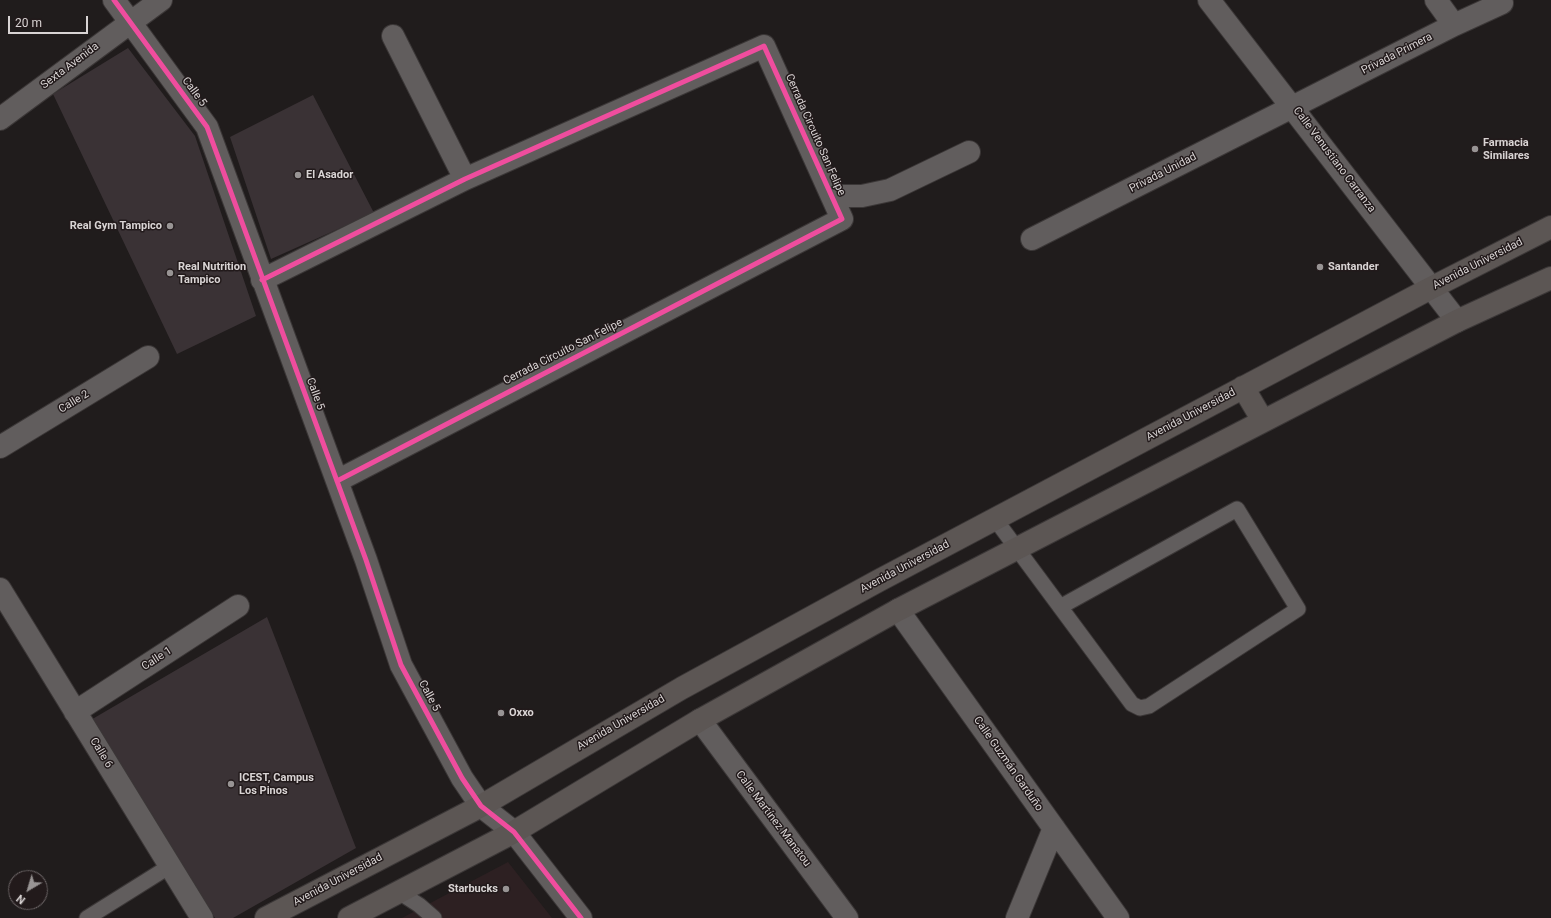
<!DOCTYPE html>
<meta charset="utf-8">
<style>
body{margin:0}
#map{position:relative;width:1551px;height:918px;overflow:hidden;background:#201c1c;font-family:Roboto,sans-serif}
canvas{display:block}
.north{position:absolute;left:8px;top:870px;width:40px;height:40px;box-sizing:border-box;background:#221a1b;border:1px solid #6b6465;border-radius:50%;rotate:218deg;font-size:11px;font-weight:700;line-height:16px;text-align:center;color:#d9d4d4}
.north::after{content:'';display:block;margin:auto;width:14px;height:18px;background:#989494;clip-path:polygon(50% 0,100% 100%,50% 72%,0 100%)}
.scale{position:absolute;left:8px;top:16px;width:80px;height:18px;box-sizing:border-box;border:2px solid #d9d4d4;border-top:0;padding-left:5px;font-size:12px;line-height:14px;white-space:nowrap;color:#d9d4d4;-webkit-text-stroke:3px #221a1b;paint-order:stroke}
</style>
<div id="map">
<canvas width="1551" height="918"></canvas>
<div class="north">N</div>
<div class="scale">20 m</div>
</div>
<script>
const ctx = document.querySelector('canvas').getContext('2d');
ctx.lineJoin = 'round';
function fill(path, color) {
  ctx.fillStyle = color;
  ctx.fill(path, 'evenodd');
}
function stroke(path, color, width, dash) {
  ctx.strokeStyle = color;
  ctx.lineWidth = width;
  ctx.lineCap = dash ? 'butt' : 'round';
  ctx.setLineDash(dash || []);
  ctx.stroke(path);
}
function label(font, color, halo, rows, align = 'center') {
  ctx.font = font + ' Roboto,sans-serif';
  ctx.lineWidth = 3;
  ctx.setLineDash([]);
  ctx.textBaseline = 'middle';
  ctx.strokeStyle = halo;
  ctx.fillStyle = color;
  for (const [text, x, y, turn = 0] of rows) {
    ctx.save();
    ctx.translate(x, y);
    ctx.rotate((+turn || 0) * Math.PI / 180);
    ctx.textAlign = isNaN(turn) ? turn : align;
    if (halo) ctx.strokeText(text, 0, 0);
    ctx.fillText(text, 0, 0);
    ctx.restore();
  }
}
const built = new Path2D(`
 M508 862 552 918H402Z`);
const building = new Path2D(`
 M128 48 195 136 256 316 177 354 53 94Z
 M313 95 374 213 271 259 230 137Z
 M267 617 356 848 233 918H215L89 721Z`);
const lane = new Path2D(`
 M995 519 1132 704 1140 708 1149 706 1298 609 1237 509 1060 607
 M399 892 419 905 434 918
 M87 918 170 866`);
const street = new Path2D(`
 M114 0 207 127 366 560 401 665 462 778 481 806 514 832 581 918
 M1209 0 1457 321
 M1436 0 1454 25
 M393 36 465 179
 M0 119 161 0
 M832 196H862L890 190 969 152
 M1032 239 1454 25 1502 3
 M262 280 465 179 764 46 842 219 337 481
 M0 447 148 357
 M0 589 202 918
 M898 610 1118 918
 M75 712 238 606
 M700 720 847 918
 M1017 918 1054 828`);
const secondary = new Path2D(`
 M1243 387 1263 421
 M266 918 481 806 682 688 878 581 1431 288 1551 227
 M349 918 514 832 700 720 898 610 1457 321 1551 278`);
const cycleway = new Path2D(`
 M114 0 207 127 366 560 401 665 462 778 481 806 514 832 581 918
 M262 280 465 179 764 46 842 219 337 481`);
const markers = [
 [1475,149,4,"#989494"],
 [298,175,4,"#989494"],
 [170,226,4,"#989494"],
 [1320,267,4,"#989494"],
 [170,273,4,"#989494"],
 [501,713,4,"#989494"],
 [231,784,4,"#989494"],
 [506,889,4,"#989494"]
];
const streetNames = [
 ["Privada Primera",1397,54,-27],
 ["Sexta Avenida",70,66,-37],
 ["Calle 5",194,92,54],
 ["Cerrada Circuito San Felipe",815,135,66],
 ["Calle Venustiano Carranza",1334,160,53],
 ["Privada Unidad",1163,173,-27],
 ["Avenida Universidad",1478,264,-27],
 ["Cerrada Circuito San Felipe",563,352,-27],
 ["Calle 5",315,394,70],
 ["Calle 2",74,402,-31],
 ["Avenida Universidad",1191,415,-28],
 ["Avenida Universidad",905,567,-28],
 ["Calle 1",157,659,-33],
 ["Calle 5",429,696,62],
 ["Avenida Universidad",621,723,-30],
 ["Calle 6",101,753,59],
 ["Calle Guzmán Garduño",1008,764,55],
 ["Calle Martínez Manatou",773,819,53],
 ["Avenida Universidad",338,880,-28]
];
const poiNames = [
 ["Farmacia",1483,143],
 ["Similares",1483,156],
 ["El Asador",306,175],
 ["Real Gym Tampico",162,226,"right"],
 ["Real Nutrition",178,267],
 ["Tampico",178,280],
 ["Santander",1328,267],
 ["Oxxo",509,713],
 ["ICEST, Campus",239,778],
 ["Los Pinos",239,791],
 ["Starbucks",498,889,"right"]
];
fill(built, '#2d2022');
fill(building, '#3a3235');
stroke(lane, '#3b3737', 17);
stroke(street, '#3b3737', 24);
stroke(secondary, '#3b3737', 24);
stroke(lane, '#615d5d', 15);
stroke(street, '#615d5d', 22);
stroke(secondary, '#5c5654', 22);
stroke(cycleway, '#ef4d9e', 5);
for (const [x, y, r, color] of markers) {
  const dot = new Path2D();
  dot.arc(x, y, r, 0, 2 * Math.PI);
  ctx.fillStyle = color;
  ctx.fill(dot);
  stroke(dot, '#221a1b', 1.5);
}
label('11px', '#d9d4d4', '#221a1b', streetNames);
label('bold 11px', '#d9d4d4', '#221a1b', poiNames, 'left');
</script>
